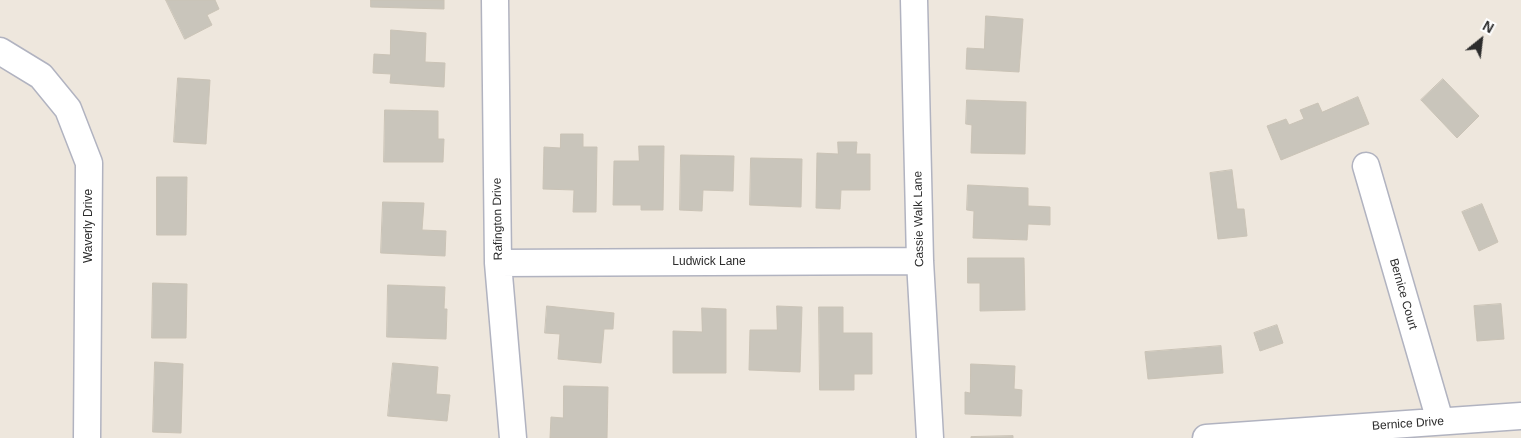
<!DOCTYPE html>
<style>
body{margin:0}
#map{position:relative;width:1521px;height:438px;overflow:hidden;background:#eee7dd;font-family:Arial,sans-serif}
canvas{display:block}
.north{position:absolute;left:1456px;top:15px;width:50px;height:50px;-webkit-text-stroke:4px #fff;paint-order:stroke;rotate:29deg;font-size:14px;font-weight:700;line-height:20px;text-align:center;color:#2c2c2c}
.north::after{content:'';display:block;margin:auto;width:18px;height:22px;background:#2c2c2c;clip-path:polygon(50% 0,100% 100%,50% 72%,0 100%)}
</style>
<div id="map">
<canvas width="1521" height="438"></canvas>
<div class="north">N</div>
</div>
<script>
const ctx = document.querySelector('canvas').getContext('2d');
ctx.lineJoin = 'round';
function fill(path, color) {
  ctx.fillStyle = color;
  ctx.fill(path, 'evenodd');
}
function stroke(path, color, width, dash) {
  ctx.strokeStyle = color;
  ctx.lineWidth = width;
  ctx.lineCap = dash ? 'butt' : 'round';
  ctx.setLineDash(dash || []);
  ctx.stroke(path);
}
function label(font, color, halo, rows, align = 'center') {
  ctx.font = font + ' Arial,sans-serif';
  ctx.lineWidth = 4;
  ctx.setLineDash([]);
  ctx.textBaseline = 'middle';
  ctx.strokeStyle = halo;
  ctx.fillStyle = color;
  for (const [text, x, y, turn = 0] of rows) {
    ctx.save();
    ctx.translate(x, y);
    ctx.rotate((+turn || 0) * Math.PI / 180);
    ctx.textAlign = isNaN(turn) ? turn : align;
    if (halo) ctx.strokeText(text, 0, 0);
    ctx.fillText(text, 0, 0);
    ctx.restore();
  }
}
const building = new Path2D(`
 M166 0H215L219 9 207 15 212 25 185 39Z
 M371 0H444V9L371 7Z
 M986 16 1023 19 1019 72 966 69 967 48 984 49Z
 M391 30 426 33 425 62 445 63 444 87 390 83 391 74 373 73 374 54 390 55Z
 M178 78 210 80 206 144 174 142Z
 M1443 79 1479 116 1457 138 1421 100Z
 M1358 97 1369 124 1281 160 1267 126 1286 119 1289 125 1304 119 1300 110 1318 103 1322 112Z
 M967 100 1026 102 1025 154 971 153 972 125 966 124Z
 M385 110 438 111V139H444L443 162H384Z
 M561 134H583V147H597L596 212H573L574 190 543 189 544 147 560 148Z
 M838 142H857L856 154H870V190H841L840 209 816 208 817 153 838 154Z
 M639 146H664L663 210H641V205H613L614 161H639Z
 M681 155 734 156 733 191 703 190 702 211 680 210Z
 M751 158 802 159 801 207 750 205Z
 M1232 170 1237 209H1244L1247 236 1218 239 1210 173Z
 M157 177H187L186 235H157Z
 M968 185 1028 188V206L1050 207V225L1028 224 1027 240 973 238 974 211 967 210Z
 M383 202 424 203 422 230 446 231 445 256 381 253Z
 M1482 204 1498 242 1479 251 1462 212Z
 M968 258H1024L1025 310 980 311V283H968Z
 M153 283 187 284 186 338H152Z
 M388 285 445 287 444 309H447L446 339 387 337Z
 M1501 304 1504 339 1477 341 1474 306Z
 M547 306 614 313 613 329H604L601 363 558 359 560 334 545 333Z
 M777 306 802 307 800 372 749 370 750 330H777Z
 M819 307H843V333H872V374H854V390H820Z
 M702 308 726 309V373H673V331L702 332Z
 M1277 325 1283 343 1260 351 1254 333Z
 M1221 346 1223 373 1148 379 1145 352Z
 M155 362 183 364 181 433 153 432Z
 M393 363 438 367 436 394 450 395 447 421 388 416Z
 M971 364 1015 366 1014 389 1022 390 1021 416 965 414V392L970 393Z
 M564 386 608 387 607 438H550L551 417 563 418Z
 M1013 436V438H971V437Z`);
const minor = new Path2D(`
 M495 0 498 263 513 438
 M914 0 920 261 930 438
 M0 51 41 76 68 109 89 163 87 438
 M1366 166 1440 421
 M498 263 920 261
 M1206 438 1521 416`);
const streetNames = [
 ["Rafington Drive",498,219,-91],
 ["Cassie Walk Lane",919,219,-91],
 ["Waverly Drive",89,226,-90],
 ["Ludwick Lane",709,262],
 ["Bernice Court",1403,294,74],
 ["Bernice Drive",1408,424,-4]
];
fill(building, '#c9c5bb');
stroke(building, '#cac3b6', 1);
stroke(minor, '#b1b3c0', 29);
stroke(minor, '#fff', 26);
label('12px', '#2c2c2c', '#fff', streetNames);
</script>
